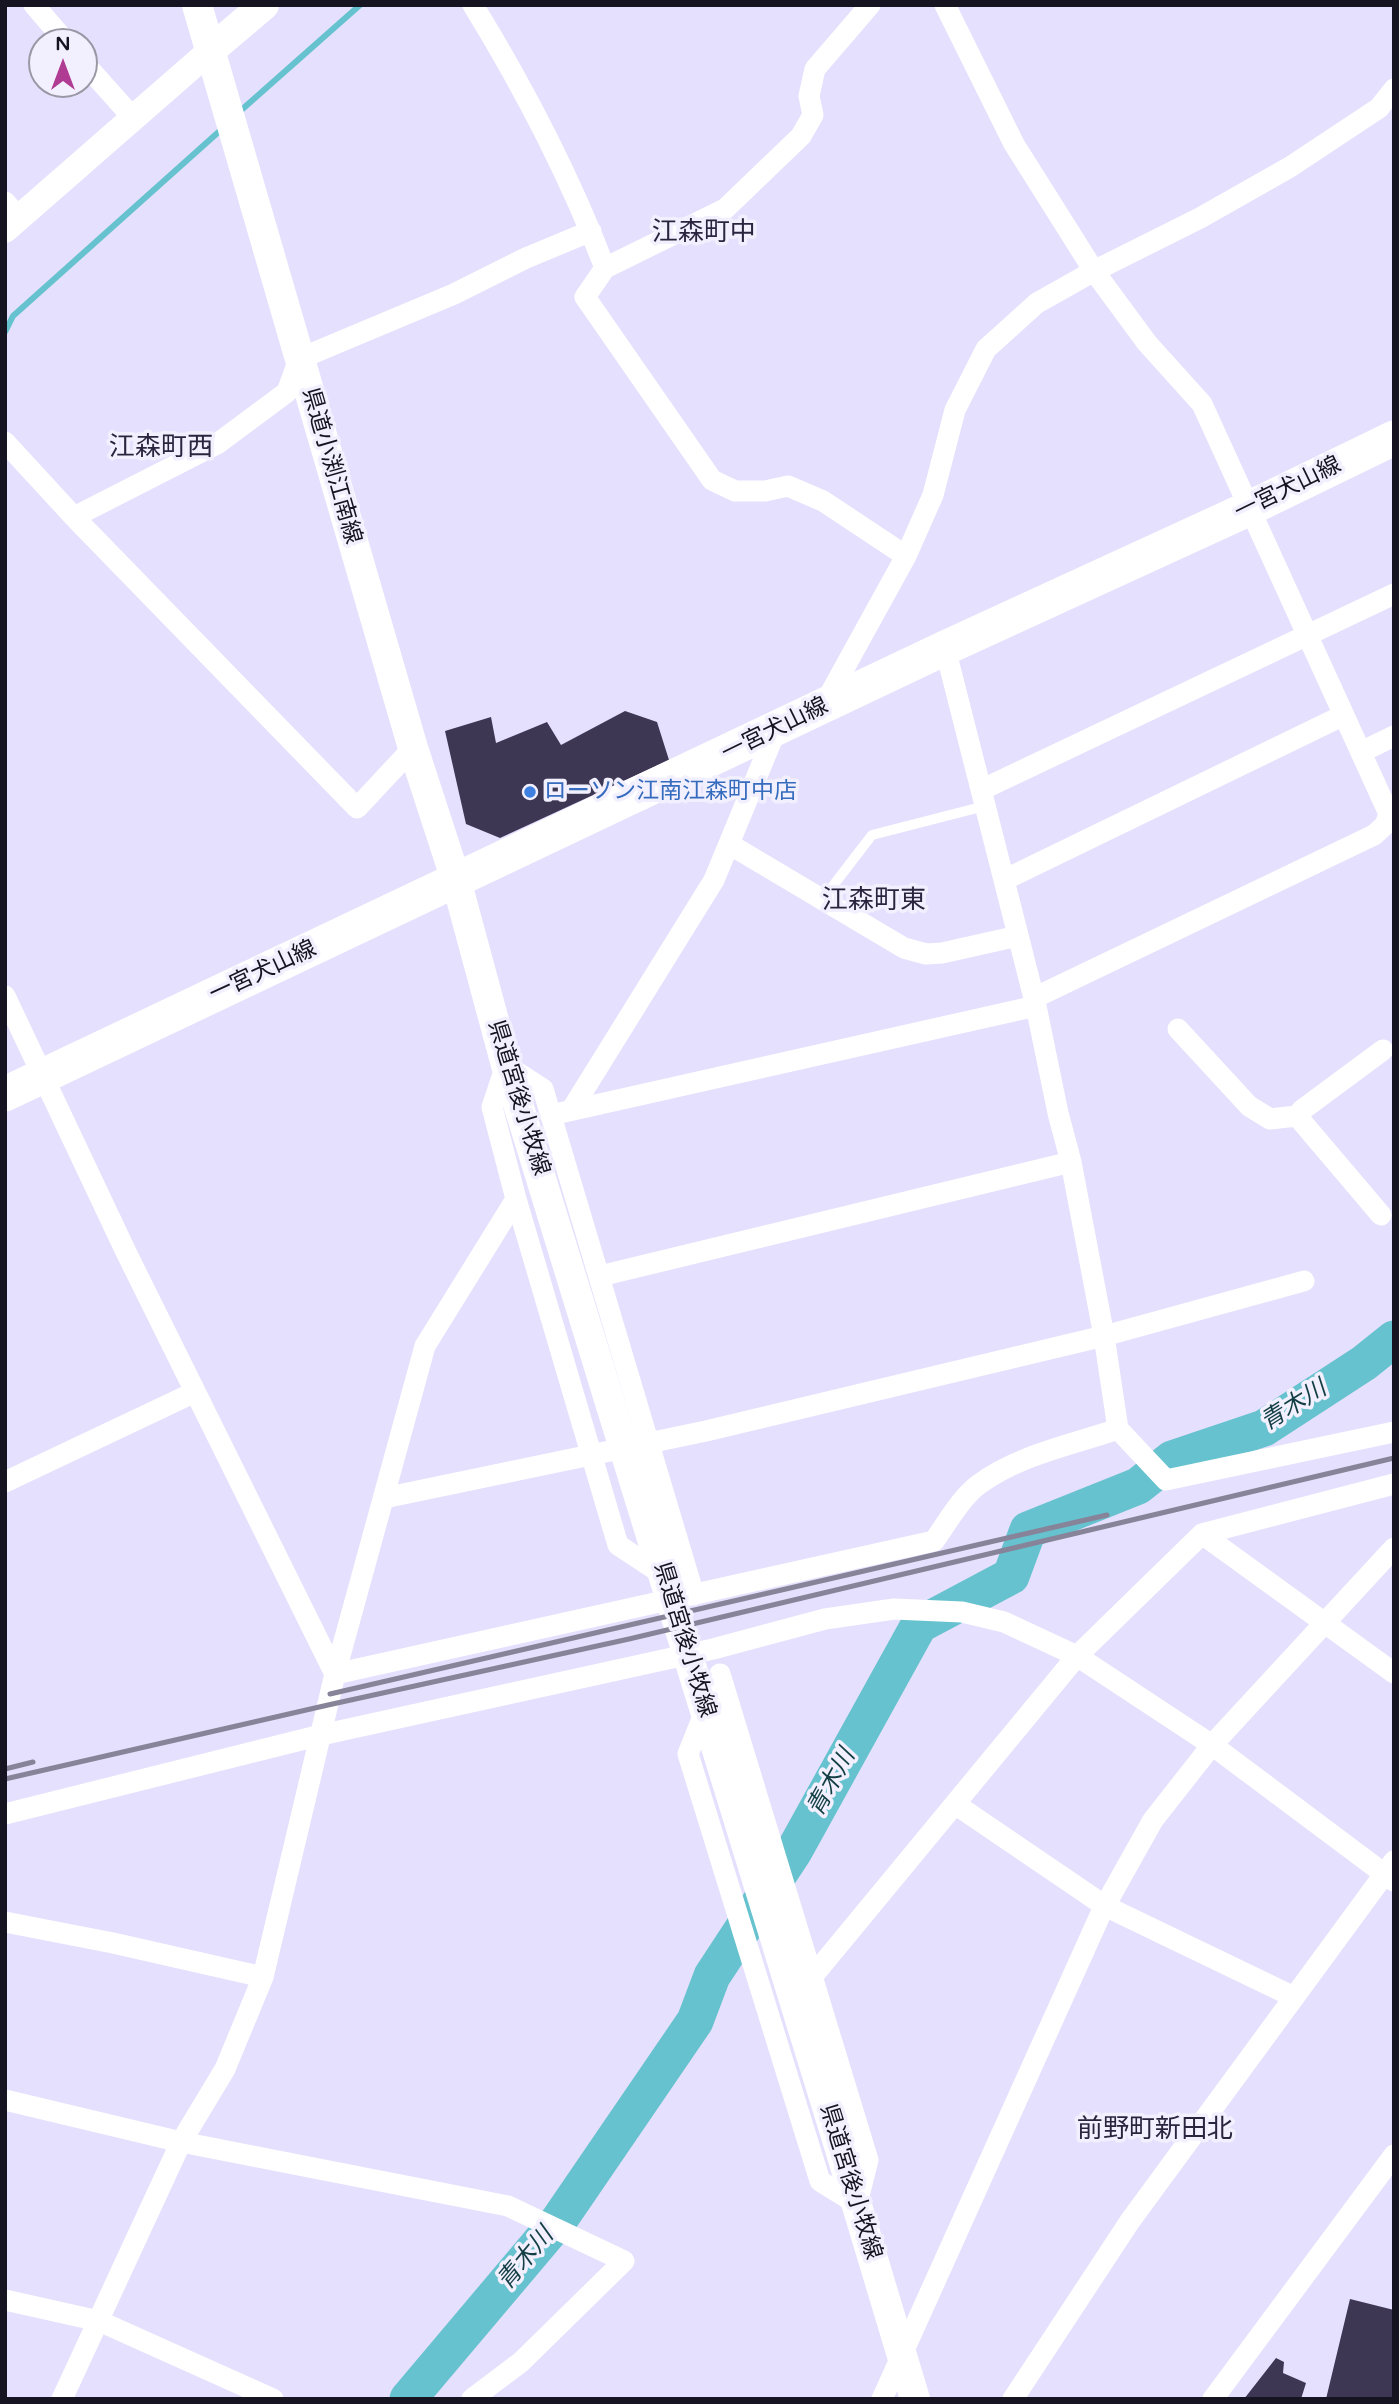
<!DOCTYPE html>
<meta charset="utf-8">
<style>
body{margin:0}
#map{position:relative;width:1399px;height:2404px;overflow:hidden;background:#e5e0fd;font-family:"Varela Round",sans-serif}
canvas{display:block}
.frame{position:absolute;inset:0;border:7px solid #161420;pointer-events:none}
.north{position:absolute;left:28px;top:28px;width:70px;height:70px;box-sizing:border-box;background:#f2f0fe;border:2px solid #9a98a5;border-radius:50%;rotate:0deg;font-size:19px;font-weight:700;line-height:28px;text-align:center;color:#161420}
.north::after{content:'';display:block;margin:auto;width:24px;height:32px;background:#b03b93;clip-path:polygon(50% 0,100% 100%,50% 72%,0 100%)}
</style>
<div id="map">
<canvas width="1399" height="2404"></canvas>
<div class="frame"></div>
<div class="north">N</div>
</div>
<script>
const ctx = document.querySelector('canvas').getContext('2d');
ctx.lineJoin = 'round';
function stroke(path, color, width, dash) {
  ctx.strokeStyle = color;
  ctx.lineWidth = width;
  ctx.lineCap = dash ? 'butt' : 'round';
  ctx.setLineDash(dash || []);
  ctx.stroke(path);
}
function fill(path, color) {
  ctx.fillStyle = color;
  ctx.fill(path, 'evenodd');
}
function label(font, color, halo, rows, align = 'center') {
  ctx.font = font + ' "Varela Round","Noto Sans JP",sans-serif';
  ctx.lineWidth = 7;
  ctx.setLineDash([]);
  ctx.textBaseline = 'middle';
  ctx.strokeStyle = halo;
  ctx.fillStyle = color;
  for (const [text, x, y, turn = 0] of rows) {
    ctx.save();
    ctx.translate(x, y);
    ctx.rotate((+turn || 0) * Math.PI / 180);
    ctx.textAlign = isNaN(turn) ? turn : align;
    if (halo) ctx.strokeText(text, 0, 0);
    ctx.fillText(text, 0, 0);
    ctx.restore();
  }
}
const stream = new Path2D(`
 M238 113 360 5
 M5 332 13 316 223 128`);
const river = new Path2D(`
 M408 2399 559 2220 695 2021 712 1976 794 1851 919 1625 1011 1576 1028 1530 1138 1486 1172 1459 1264 1428 1364 1363 1394 1339`);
const building = new Path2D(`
 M625 711 657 722 669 760 500 838 466 824 445 731 491 717 496 743 547 722 561 745Z
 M1350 2299 1394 2310V2399H1326Z
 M1276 2358 1284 2362 1283 2373 1306 2383 1301 2399H1244Z`);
const service = new Path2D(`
 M822 900 872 835 985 806`);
const minor = new Path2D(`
 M34 5 66 42
 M473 5C524 88 570 177 605 268
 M870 5 815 69 809 96 813 115 801 136 725 209 605 268 585 297 712 480 735 491H765L788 486 823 501 906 556
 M945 5 1014 144 1094 271 1147 343 1202 404 1389 814 1385 825 1374 835 1034 998
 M84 63 134 119
 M5 202 19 218
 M5 442 74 517 357 808 413 748
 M74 517 217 444 287 392 299 359 454 294 526 258 591 231
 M825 703 906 556 933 495 955 410 986 349 1037 303 1094 271 1200 218 1290 167 1379 108 1394 89
 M1361 752 1394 736
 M981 790 1394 594
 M729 844 904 948 926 954 942 953 1018 936
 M1004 880 1344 715
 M5 996 126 1252 335 1674
 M1178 1029 1249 1106 1270 1119 1297 1116
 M506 1065 543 1089 694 1595 618 1545 516 1199 492 1107Z
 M572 1109 714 880 776 730
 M551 1115 1036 1006
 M1381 1215 1297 1116 1302 1110 1383 1050
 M600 1276 1071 1162
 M1118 1429 1166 1480 1394 1432
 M5 1482 195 1392
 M384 1498 706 1431 1104 1336 1304 1281
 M1202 1534 1394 1673
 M335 1674 934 1541C947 1523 960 1499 978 1485 1018 1455 1071 1445 1118 1429L1104 1336 1071 1162 1058 1113 1036 1006 945 648
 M720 1674 868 2160 857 2204 820 2181 688 1754Z
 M955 1804 1105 1906 1294 1997
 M5 1814 321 1735 713 1649 825 1619 894 1609 962 1612 1004 1622 1077 1656 1212 1745 1394 1881
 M5 1922 113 1943 263 1977
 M812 1977 1077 1656 1202 1534 1394 1484
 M5 2100 181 2142 508 2206 624 2261 521 2362 472 2399
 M5 2300 99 2321 273 2399
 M62 2399 181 2142 225 2069 263 1977 335 1674 425 1346 516 1199
 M882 2399 1102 1911 1153 1820 1212 1745 1394 1548
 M1013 2399 1130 2221 1394 1861
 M1213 2399 1394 2155`);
const tertiary = new Path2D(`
 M5 230 211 50`);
const secondary = new Path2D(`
 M197 5 413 748 456 880 506 1065 836 2136 915 2399
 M211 50 264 5`);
const primary = new Path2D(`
 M5 1094 945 648 1250 508 1394 438`);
const rail = new Path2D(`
 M330 1694 1107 1515
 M5 1769 33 1762
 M5 1779 328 1705 629 1639 1394 1458`);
const markers = [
 [530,792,7,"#3f7fe0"]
];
const streetNames = [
 ["県道小渕江南線",331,466,74],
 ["一宮犬山線",1288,489,-26],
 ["一宮犬山線",775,730,-26],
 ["一宮犬山線",263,972,-25],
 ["県道宮後小牧線",518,1098,73],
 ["県道宮後小牧線",684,1640,73],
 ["県道宮後小牧線",850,2182,73]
];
const shopNames = [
 ["ローソン江南江森町中店",544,792]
];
const waterNames = [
 ["青木川",1294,1406,-32],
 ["青木川",832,1783,-61],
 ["青木川",526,2259,-50]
];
const quarterNames = [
 ["江森町中",704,233],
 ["江森町西",161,448],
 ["江森町東",874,901],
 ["前野町新田北",1155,2130]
];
stroke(stream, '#66c2ce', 6);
stroke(river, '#66c2ce', 37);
fill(building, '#3d3754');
stroke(service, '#fff', 10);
stroke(minor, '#fff', 21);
stroke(tertiary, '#fff', 26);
stroke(secondary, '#fff', 30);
stroke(primary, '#fff', 35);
stroke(rail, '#878499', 5);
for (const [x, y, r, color] of markers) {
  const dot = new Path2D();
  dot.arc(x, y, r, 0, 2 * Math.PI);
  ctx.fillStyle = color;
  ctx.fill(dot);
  stroke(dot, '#f2f0fe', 2.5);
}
label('23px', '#161420', '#f2f0fe', streetNames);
label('23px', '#366cbe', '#f2f0fe', shopNames, 'left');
label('italic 24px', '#133f44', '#f2f0fe', waterNames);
label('26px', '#2a243f', '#f2f0fe', quarterNames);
</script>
